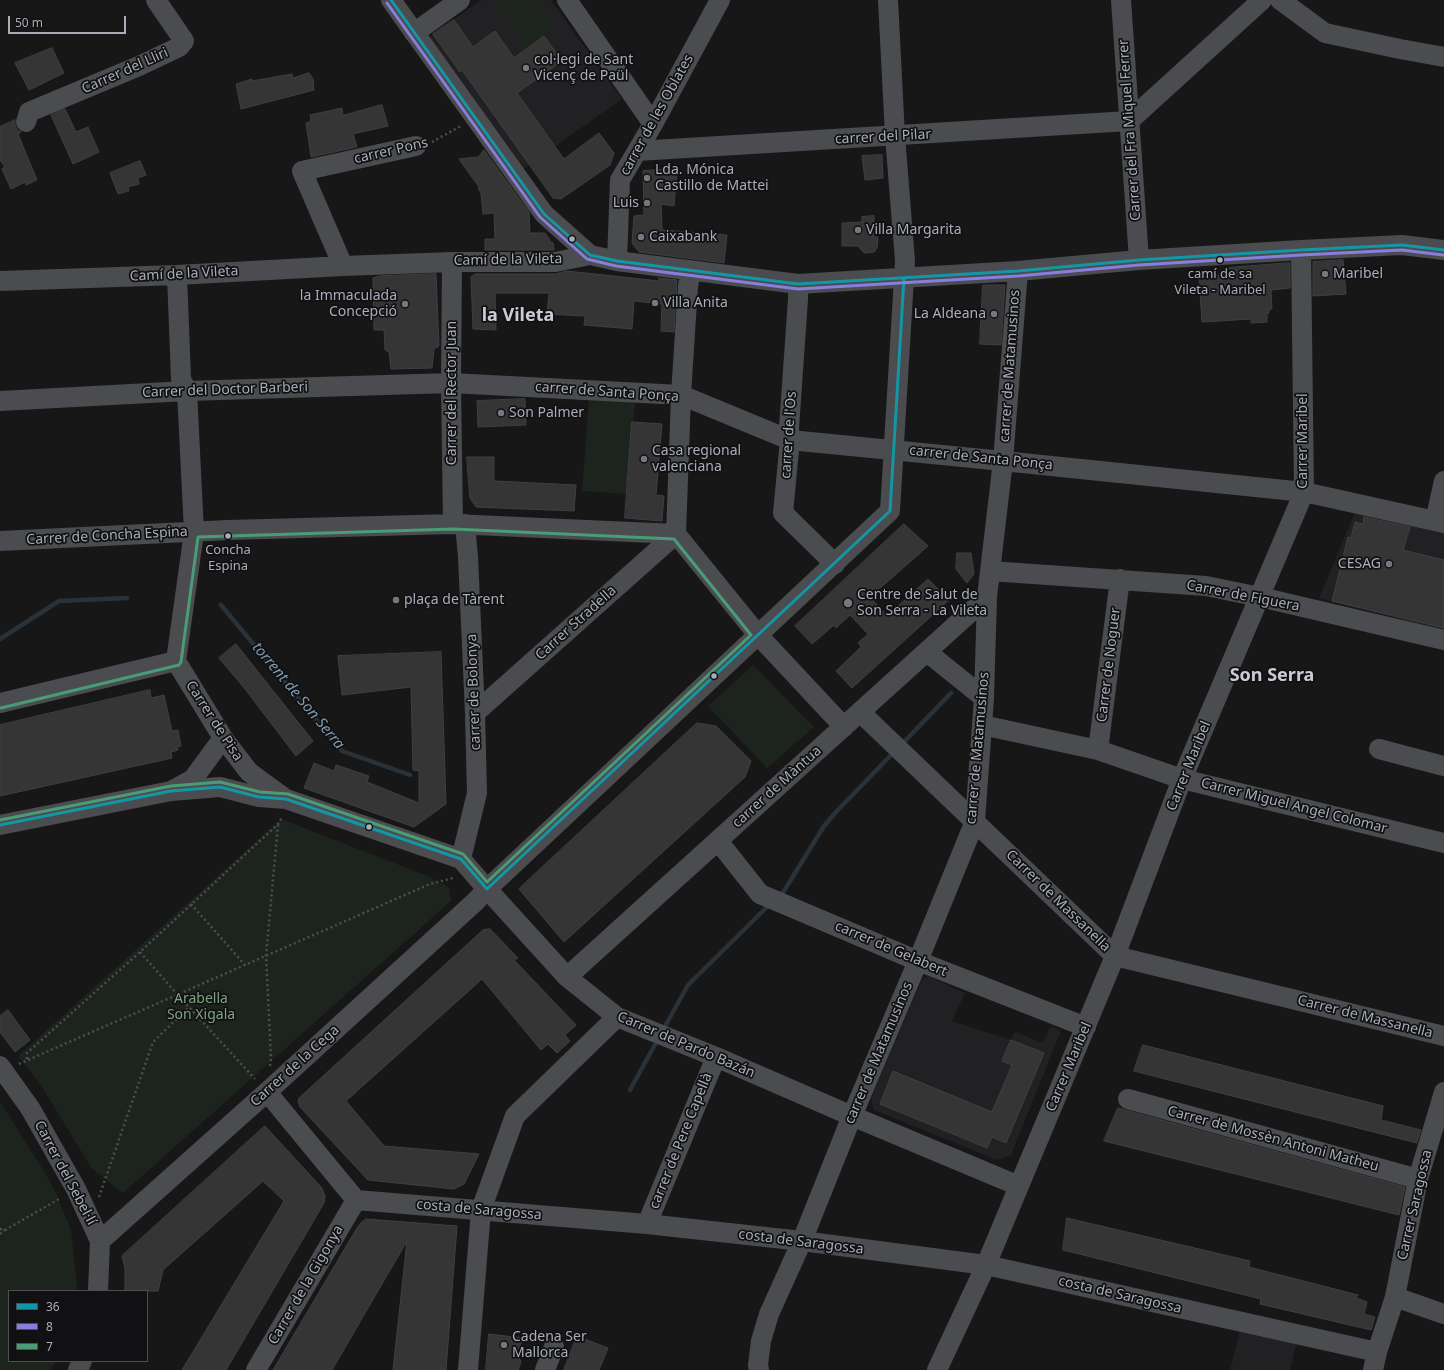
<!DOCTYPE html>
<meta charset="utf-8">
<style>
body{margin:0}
#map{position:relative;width:1444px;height:1370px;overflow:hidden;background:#171717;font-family:"Noto Sans",sans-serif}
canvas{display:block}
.legend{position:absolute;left:8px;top:1290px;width:140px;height:72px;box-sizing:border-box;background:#111113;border:1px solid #4d4f55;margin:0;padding:5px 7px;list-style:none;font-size:12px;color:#a8adb8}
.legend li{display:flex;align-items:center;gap:8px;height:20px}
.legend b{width:20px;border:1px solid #4d4f55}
.scale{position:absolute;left:8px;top:16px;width:118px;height:18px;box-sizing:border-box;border:2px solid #a8adb8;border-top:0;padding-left:5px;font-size:12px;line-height:14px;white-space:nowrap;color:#a8adb8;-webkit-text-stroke:3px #111113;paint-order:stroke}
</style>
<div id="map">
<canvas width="1444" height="1370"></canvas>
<ul class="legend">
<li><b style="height:5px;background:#1397a5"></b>36</li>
<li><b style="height:5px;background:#877ede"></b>8</li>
<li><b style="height:5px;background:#499c75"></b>7</li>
</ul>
<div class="scale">50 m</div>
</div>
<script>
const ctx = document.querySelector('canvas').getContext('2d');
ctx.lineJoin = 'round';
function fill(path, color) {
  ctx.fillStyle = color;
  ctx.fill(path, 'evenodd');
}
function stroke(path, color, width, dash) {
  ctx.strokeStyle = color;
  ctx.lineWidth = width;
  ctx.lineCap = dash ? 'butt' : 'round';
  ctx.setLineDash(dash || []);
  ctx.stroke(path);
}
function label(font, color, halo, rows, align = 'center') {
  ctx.font = font + ' "Noto Sans",sans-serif';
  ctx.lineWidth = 3.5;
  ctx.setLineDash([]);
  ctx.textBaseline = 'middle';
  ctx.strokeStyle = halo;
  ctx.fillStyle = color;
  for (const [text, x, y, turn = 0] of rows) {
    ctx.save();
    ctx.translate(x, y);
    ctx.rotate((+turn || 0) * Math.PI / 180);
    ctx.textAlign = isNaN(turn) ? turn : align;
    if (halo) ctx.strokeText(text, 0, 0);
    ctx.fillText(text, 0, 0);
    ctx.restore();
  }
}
const built = new Path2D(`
 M481 0H551L622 99 523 169 429 37Z
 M1357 508 1444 529V631L1319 598Z
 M928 976 965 993 952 1021 1011 1040 1015 1032 1043 1043 1051 1026 1061 1031 1011 1155 997 1160 874 1110 871 1098 922 979Z
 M1241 1327 1296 1344 1290 1370H1230Z`);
const green = new Path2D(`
 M493 0H534L554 27 527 47Z
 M589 399 635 402 627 494 582 491Z
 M753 665 814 727 767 768 708 706Z
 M281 819 425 875 449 887 451 901 123 1193 92 1169 39 1082 18 1056Z
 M0 1102 1 1103 47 1176 56 1193 71 1230 77 1286V1291H9V1361H56L50 1370H0Z`);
const stream = new Path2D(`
 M221 605 342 751 410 775
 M0 639 59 601 127 598
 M901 745 951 693
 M778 897 784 891 824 826 836 812 894 752
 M663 1030 688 985 771 903
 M630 1090 658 1039`);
const building = new Path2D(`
 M454 20 473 47 495 31 514 58 544 36 562 61 517 93 564 159 599 133 614 153 610 165 561 199 553 198 462 70 460 72 433 34Z
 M52 48 64 73 29 90 15 63Z
 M309 73 313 79 314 90 241 109 236 84 252 79V81L292 74 293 78Z
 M382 105 388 126 353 134 357 147 311 157 306 123 311 121 310 115 342 108 343 115Z
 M65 109 76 132 88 127 99 152 73 164 51 115Z
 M15 120V125L17 130 21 132 18 134 37 180 26 185 25 182 11 189 2 169 5 167 0 160V127Z
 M484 150 529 212 530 233H545L551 242 553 243 554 250H485V239H495L494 213 483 214 481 193 478 188 479 187 459 159 478 157Z
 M882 155 883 178 865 180 862 156Z
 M140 161 146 175 138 178 139 184 128 187 129 191 118 194 110 173Z
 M677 169 674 206 661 204 662 230 727 235 724 263 639 252 632 243 634 216 644 215 643 171Z
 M874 216V237H878L877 248 874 252 864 253 858 246H842V223L862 222V217Z
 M1343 260 1346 294 1313 296V262Z
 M1290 263V288L1271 290 1272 309H1269V313H1267V322L1251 323V319L1202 322 1199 277 1228 274V268Z
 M567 271 660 281 658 278 677 280 674 332 661 331 662 304 634 301 632 329 584 325 585 316 547 314 549 293H495L496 330 473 329 471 277 475 274H555Z
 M436 274 439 346 434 349 432 368 391 369 389 352 385 350 384 330H374L373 278 379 276Z
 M983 285H1005L1001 345 980 344Z
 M525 399 526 425 478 427 477 401Z
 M632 422 662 424 656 495 664 496 662 521 625 518Z
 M467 457H494V481L576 485 574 511 476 507 470 498Z
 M1364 517 1410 527 1403 550 1444 560V628L1332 601 1348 537 1351 538 1355 522 1363 524Z
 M904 524 928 546 870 597 887 616 928 579 949 600 852 688 836 671 861 647 858 643 868 634 850 615 836 628 834 625 812 644 795 626Z
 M957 553H971L974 574 967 583 956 569Z
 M236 644 313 741 296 756 245 689 219 658Z
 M441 652 446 804 414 827 304 788 314 763 334 771 336 765 369 776 367 782 419 803V771L413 770 411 687 342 695 338 656Z
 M150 690 151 698 164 695 172 731 178 730 181 746 177 747 178 750 171 752 172 758 0 796V725Z
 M697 723 716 726 751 761 745 777 564 942 519 889Z
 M490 929 518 958 514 960 576 1025 565 1035 570 1041 557 1053 548 1044 541 1050 482 979 346 1101 384 1146 479 1154 464 1184 454 1189 368 1180 300 1107 298 1101 299 1098 483 930Z
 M8 1010 30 1040 15 1052 0 1032V1016Z
 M1011 1040 1044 1053 1006 1143 992 1137 987 1148 880 1104 893 1071 992 1112 1012 1065 1002 1061Z
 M1143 1045 1383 1106 1381 1120 1421 1130 1417 1142V1143L1134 1071Z
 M1118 1108 1405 1187 1399 1215 1104 1141Z
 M265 1126 322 1188 325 1196 324 1203 226 1370H182L284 1201 263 1181 163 1270 158 1291H125V1268L122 1256Z
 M1067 1218 1250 1261 1249 1267 1358 1295 1356 1298 1367 1302 1364 1314 1375 1317 1371 1330 1260 1304 1261 1299 1063 1250Z
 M366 1219 457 1226 446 1370H393L407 1241 332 1370H273L357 1228 361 1223Z
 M489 1334 523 1338 517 1353 521 1362 518 1370H486Z
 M577 1336 608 1348 599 1370H564Z`);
const path = new Path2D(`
 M432 142 461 126
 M191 904 245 965
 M140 952 177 994 255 1079
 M27 1059V1053L140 952 278 824 283 816
 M19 1064 430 884 453 878
 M270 1066 271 1058 266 956 278 825
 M99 1197 153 1042 189 1007
 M0 1229 5 1230 61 1198
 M0 1234 5 1230`);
const minor = new Path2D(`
 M391 0 544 214 590 255
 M567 0 653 124
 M1121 0 1139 260
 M1280 0 1325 33 1400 49 1444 57
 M414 33 460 0
 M26 122 29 112 139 66 179 47 184 41 156 0
 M637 151 1129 121 1262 0
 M617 261 620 180 653 124 720 0
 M452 262 451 383 453 524
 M343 266 302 171 416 146
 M691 271 688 286 681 395 676 534 758 635 844 727
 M0 281 177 275 343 266 452 262H555L590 255 617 261 798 284 1018 271 1139 260 1301 250 1402 245 1444 250
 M798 284V299L789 428 790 440 783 513 835 564
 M0 401 187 391 451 383 681 395 790 440 1003 461 1304 492 1444 523
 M1435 521 1444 481
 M0 541 228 530 453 524 676 534
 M990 571 1206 586 1260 597 1444 640
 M927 652 984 698
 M176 661 223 738 249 772 286 799 461 859 487 889 567 977 617 1017 716 1057 852 1116 1019 1186
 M176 661 194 532 187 391 181 379 177 275
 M0 703 176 661
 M860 712 1115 956 1444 1036
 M475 713 676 534
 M982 725 1098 750 1182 779 1444 843
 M1379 749 1444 766
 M1098 750 1120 579
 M173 790 193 779 223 738
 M0 825 171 791 220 787 259 797 286 799
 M718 841 760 894 918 961 1086 1027
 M461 859 477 793 475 713 468 557 465 524
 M567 977 987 597
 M0 1066 30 1108 76 1189 100 1241 98 1291
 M267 1092 356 1200 647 1224 802 1241 986 1265 1377 1352
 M1128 1099 1418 1179
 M647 1224 716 1057
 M100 1241 267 1092 476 901 487 889 890 511 905 261 895 136 888 0
 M1395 1297 1444 1314
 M78 1370 82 1361
 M256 1370 356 1200
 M468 1370 481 1210 515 1116 617 1017
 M545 1370 554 1347
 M759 1370 758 1365 761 1341 769 1314 802 1241 852 1116 918 961 975 821 984 698 987 597 1003 461 1018 271
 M937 1370 986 1265 1115 956 1182 779 1304 492 1301 250
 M1373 1370 1377 1352 1395 1297 1418 1179 1444 1092`);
const bus1 = new Path2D(`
 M391 0 544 214 590 255 617 261 798 284 1018 271 1139 260 1301 250 1402 245 1444 250
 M0 825 171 791 220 787 259 797 286 799 461 859 487 889 890 511 904 278`);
const bus2 = new Path2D(`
 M387 3 540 217 587 259 616 266 798 289 1018 276 1139 265 1301 255 1402 250 1443 255`);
const bus3 = new Path2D(`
 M0 820 171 786 220 782 260 792 288 794 463 854 487 882 751 635 674 539 453 529 198 537 181 662 179 665 1 708`);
const markers = [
 [526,68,4,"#757880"],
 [647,178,4,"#757880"],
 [647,203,4,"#757880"],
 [858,230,4,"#757880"],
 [641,237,4,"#757880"],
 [572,239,3.5,"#a8adb8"],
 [1220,260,3.5,"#a8adb8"],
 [1325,274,4,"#757880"],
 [655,303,4,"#757880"],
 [405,304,4,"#757880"],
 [994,314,4,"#757880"],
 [501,413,4,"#757880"],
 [644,459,4,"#757880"],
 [228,536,3.5,"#a8adb8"],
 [1389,564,4,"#757880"],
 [396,600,4,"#757880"],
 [848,603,5,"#757880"],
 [714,676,3.5,"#a8adb8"],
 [369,827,3.5,"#a8adb8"],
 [504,1345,4,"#757880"]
];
const busNames = [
 ["camí de sa",1220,274],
 ["Vileta - Maribel",1220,290],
 ["Concha",228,550],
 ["Espina",228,566]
];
const poiNames = [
 ["col·legi de Sant",534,60],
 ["Vicenç de Paül",534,76],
 ["Lda. Mónica",655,170],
 ["Castillo de Mattei",655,186],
 ["Luis",639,203,"right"],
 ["Villa Margarita",866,230],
 ["Caixabank",649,237],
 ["Maribel",1333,274],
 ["la Immaculada",397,296,"right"],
 ["Concepció",397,312,"right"],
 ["Villa Anita",663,303],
 ["La Aldeana",986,314,"right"],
 ["Son Palmer",509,413],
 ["Casa regional",652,451],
 ["valenciana",652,467],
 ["CESAG",1381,564,"right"],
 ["Centre de Salut de",857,595],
 ["Son Serra - La Vileta",857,611],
 ["plaça de Tàrent",404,600],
 ["Cadena Ser",512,1337],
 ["Mallorca",512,1353]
];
const streetNames = [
 ["Carrer del Lliri",125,71,-24],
 ["carrer de les Oblates",657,115,-61],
 ["Carrer del Fra Miquel Ferrer",1130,130,-94],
 ["carrer del Pilar",883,137,-3],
 ["carrer Pons",391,151,-13],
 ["Camí de la Vileta",508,260,-1],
 ["Camí de la Vileta",184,274,-3],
 ["carrer de Matamusinos",1010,366,-86],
 ["Carrer del Doctor Barberi",225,390,-2],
 ["carrer de Santa Ponça",607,392,4],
 ["Carrer del Rector Juan",452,393,-90],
 ["carrer de l'Os",789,435,-86],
 ["Carrer Maribel",1303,441,-90],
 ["carrer de Santa Ponça",981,458,6],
 ["Carrer de Concha Espina",107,536,-3],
 ["Carrer de Figuera",1243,596,11],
 ["Carrer Stradella",576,623,-42],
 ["Carrer de Noguer",1109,665,-83],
 ["carrer de Bolonya",474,692,-92],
 ["Carrer de Pisa",214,721,57],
 ["carrer de Matamusinos",978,748,-85],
 ["Carrer Maribel",1189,766,-68],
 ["carrer de Màntua",777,787,-42],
 ["Carrer Miguel Angel Colomar",1294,806,14],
 ["Carrer de Massanella",1058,901,44],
 ["carrer de Gelabert",891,949,23],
 ["Carrer de Massanella",1365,1017,14],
 ["Carrer de Pardo Bazán",686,1045,23],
 ["carrer de Matamusinos",879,1053,-67],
 ["Carrer de la Cega",295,1066,-42],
 ["Carrer Maribel",1069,1067,-67],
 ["Carrer de Mossèn Antoni Matheu",1273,1139,15],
 ["carrer de Pere Capellà",681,1141,-68],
 ["Carrer del Sebel·lí",65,1173,62],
 ["Carrer Saragossa",1415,1205,-77],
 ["costa de Saragossa",479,1210,5],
 ["costa de Saragossa",801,1242,7],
 ["Carrer de la Gigonya",306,1285,-60],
 ["costa de Saragossa",1120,1295,13]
];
const parkNames = [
 ["Arabella",201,999],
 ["Son Xigala",201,1015]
];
const waterNames = [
 ["torrent de Son Serra",298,696,50]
];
const districtNames = [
 ["la Vileta",518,316],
 ["Son Serra",1272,676]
];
fill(built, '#212123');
fill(green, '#1d241e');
stroke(stream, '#2a3239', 4.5);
fill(building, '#353536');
stroke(building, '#3f4043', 1);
stroke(path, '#4d4e52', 2.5, [2, 3]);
stroke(minor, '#4b4c50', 20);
stroke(bus1, '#1397a5', 3);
stroke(bus2, '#877ede', 3);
stroke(bus3, '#499c75', 3);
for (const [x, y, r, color] of markers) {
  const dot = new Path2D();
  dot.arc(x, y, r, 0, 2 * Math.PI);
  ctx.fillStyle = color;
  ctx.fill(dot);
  stroke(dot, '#111113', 1.5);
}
label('13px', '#a8adb8', '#111113', busNames);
label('14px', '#a8adb8', '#111113', poiNames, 'left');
label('14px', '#a8adb8', '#111113', streetNames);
label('14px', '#7fa381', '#111113', parkNames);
label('italic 15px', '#7f9bb3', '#111113', waterNames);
label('bold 18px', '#c9ccd4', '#111113', districtNames);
</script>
